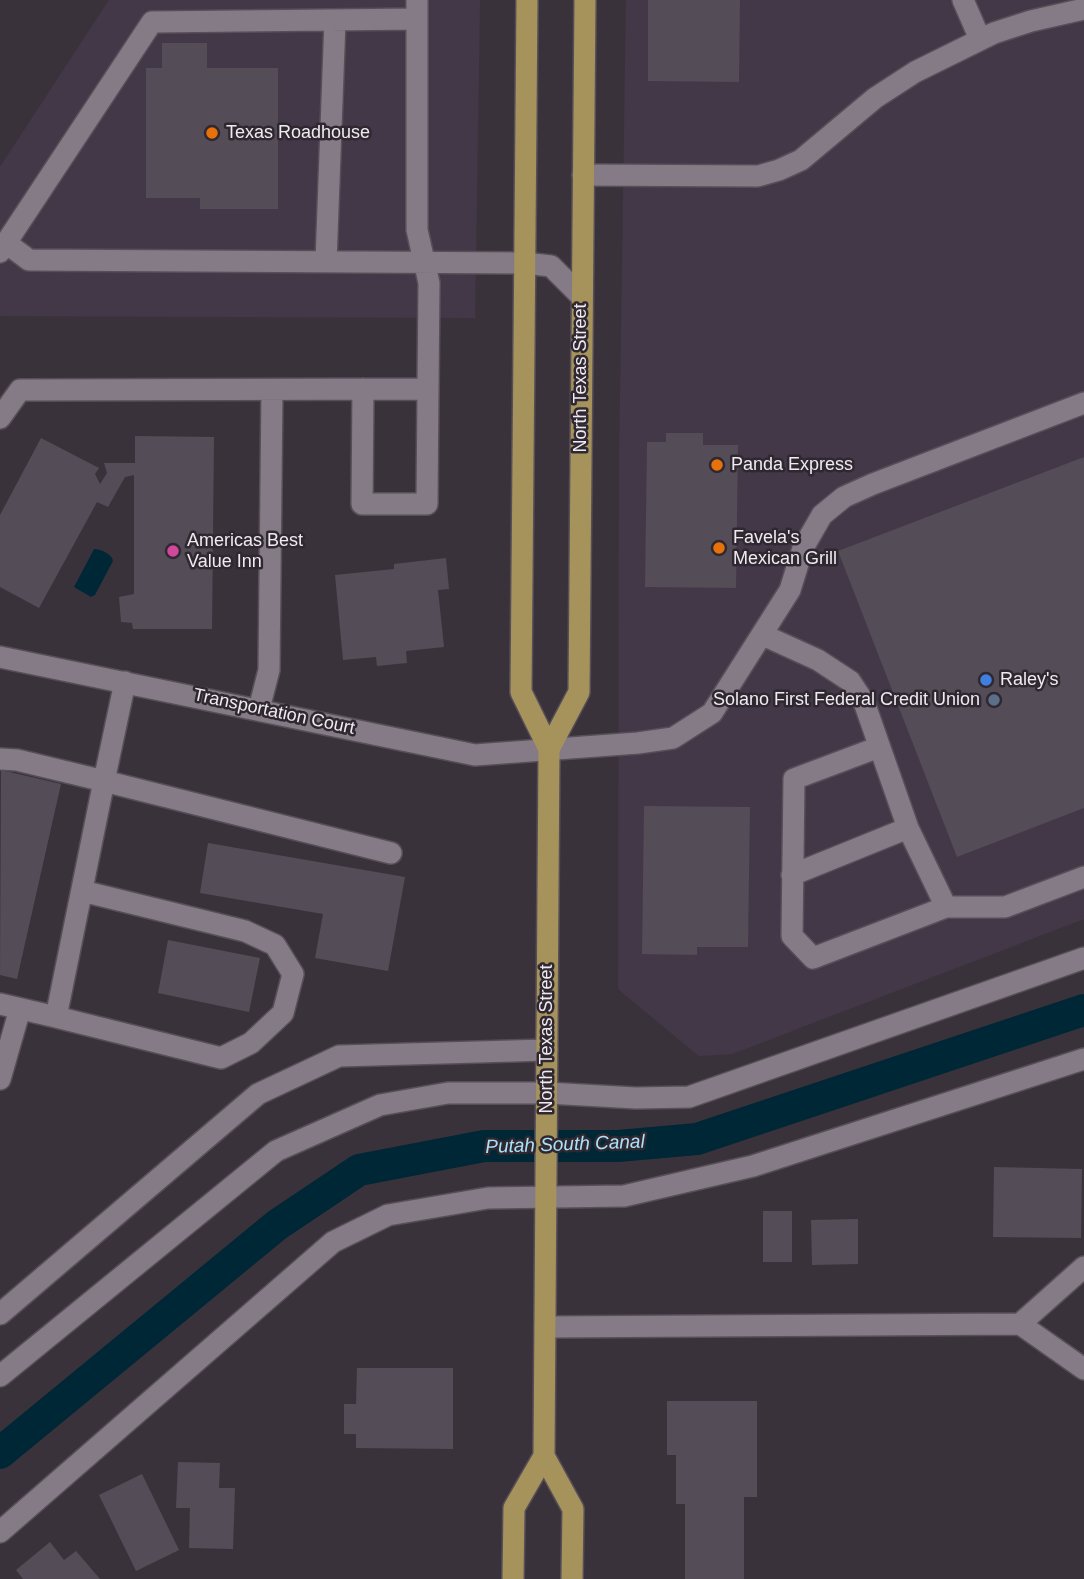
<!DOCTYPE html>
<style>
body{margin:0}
canvas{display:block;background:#3a323b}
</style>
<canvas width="1084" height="1579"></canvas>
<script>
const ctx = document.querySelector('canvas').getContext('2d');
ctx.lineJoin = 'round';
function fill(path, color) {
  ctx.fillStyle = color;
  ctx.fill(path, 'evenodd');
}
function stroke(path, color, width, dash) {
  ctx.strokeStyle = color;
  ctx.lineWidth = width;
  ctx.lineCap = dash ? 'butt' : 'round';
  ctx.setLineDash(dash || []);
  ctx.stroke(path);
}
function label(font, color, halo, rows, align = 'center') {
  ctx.font = font + ' Arial,sans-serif';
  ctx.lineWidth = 5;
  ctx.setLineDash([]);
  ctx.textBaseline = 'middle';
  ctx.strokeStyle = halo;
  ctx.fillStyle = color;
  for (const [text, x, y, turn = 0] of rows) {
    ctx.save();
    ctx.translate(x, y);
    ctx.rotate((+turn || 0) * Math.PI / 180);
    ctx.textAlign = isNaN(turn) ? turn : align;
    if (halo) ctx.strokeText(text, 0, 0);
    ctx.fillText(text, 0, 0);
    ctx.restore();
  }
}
const commercial = new Path2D(`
 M109 0H480L475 318 0 316V167Z
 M626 0H1084V919L732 1054 699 1056 618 989 619 467Z`);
const water = new Path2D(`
 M94 549C101 549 112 554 113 561L95 595 91 597 74 587Z`);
const canal = new Path2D(`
 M0 1453 277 1225 359 1170 484 1146H618L697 1139 1084 1010`);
const building = new Path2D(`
 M648 0H740L739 82 648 81Z
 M162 43H207V68H278V209H200V198H146V68H162Z
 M666 433H703V445H738L736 588 645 587 647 442H666Z
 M135 436 214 437 212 629H133L132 623 121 622 119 597 134 594V475L125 477 108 507 97 502 39 608 0 587V515L41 438 99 468 95 474 100 484 107 473 104 463H135Z
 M1084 457V808L957 857 838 551Z
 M446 558 449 589 438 590 444 647 406 651 407 663 377 666 376 657 343 660 335 575 394 569V564Z
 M1 770 61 784 17 979 0 975Z
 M644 806 750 807 748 947H697V955L642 954Z
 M208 843 405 877 388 971 315 958 323 914 200 893Z
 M168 940 260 958 249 1012 158 993Z
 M994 1167 1082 1169 1081 1238 993 1237Z
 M763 1211H792V1262H763Z
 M858 1219V1264L812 1265 811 1220Z
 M357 1368H453V1449L356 1448V1434H344V1404H356Z
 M667 1401H757V1497H744V1579H685V1504H676V1455H667Z
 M178 1462 220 1463 219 1488H235L233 1549 189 1548 190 1508H176Z
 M142 1474 179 1550 136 1571 99 1495Z
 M50 1542 64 1560 76 1551 100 1579H23L16 1570Z`);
const minor = new Path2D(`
 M963 0 980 39
 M583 175 758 176 779 170 801 160 875 98 915 72 994 33 1031 21 1084 9
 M6 243 29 260 524 263 551 266 581 296
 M0 252 152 22 417 19
 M326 262 335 20
 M363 389 362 504H427L428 389
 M0 418 20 390 428 389 429 283 417 230V0
 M763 635 818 660 850 681 864 702 908 828 946 907H1005L1084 877
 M0 657 475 755 638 743 673 738 712 713 790 590 803 548 822 515 844 497 873 484 1084 403
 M125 682 104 781 391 853
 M259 709 269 670 272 390
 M879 747 794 779 792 936 813 958 946 907
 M0 759 17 760 104 781 56 1017 0 1004
 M792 875 908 828
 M56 1017 221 1058 251 1043 283 1013 293 974 275 945 245 931 82 891
 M0 1079 20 1009
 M0 1314 258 1094 339 1056 547 1050
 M1020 1324 1084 1267
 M545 1327 1020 1324 1084 1369
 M0 1376 276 1151 380 1105 448 1093H547L636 1098 689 1097 1084 958
 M0 1532 333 1242 388 1215 488 1198 624 1196 753 1166 1084 1059`);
const major = new Path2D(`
 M527 0 521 692 549 749 544 1456 573 1509 572 1579
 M549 749 579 692 585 0
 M513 1579 514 1508 544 1456`);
const markers = [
 [212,133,7,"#e8710a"],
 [717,465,7,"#e8710a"],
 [719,548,7,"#e8710a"],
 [173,551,7,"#d1479c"],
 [986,680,7,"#3f7fe0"],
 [994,700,7,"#5c6f8a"]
];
const poiNames = [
 ["Texas Roadhouse",226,133],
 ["Panda Express",731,465],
 ["Favela's",733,538],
 ["Mexican Grill",733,559],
 ["Americas Best",187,541],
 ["Value Inn",187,562],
 ["Raley's",1000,680],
 ["Solano First Federal Credit Union",980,700,"right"]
];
const streetNames = [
 ["North Texas Street",581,378,-90],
 ["Transportation Court",274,712,12],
 ["North Texas Street",547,1039,-90]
];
const waterNames = [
 ["Putah South Canal",565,1145,-2]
];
fill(commercial, '#433848');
fill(water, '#002736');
stroke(canal, '#002736', 32);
fill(building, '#544c56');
stroke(minor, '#574f58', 24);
stroke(major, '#574f58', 24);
stroke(minor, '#847b86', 21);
stroke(major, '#a6925b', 21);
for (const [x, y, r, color] of markers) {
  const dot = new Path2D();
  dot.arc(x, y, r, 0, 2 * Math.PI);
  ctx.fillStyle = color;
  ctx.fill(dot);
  stroke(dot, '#2f2831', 2.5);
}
label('18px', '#efe9f0', '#2f2831', poiNames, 'left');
label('18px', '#efe9f0', '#2f2831', streetNames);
label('italic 19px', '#ace1fa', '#2f2831', waterNames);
</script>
